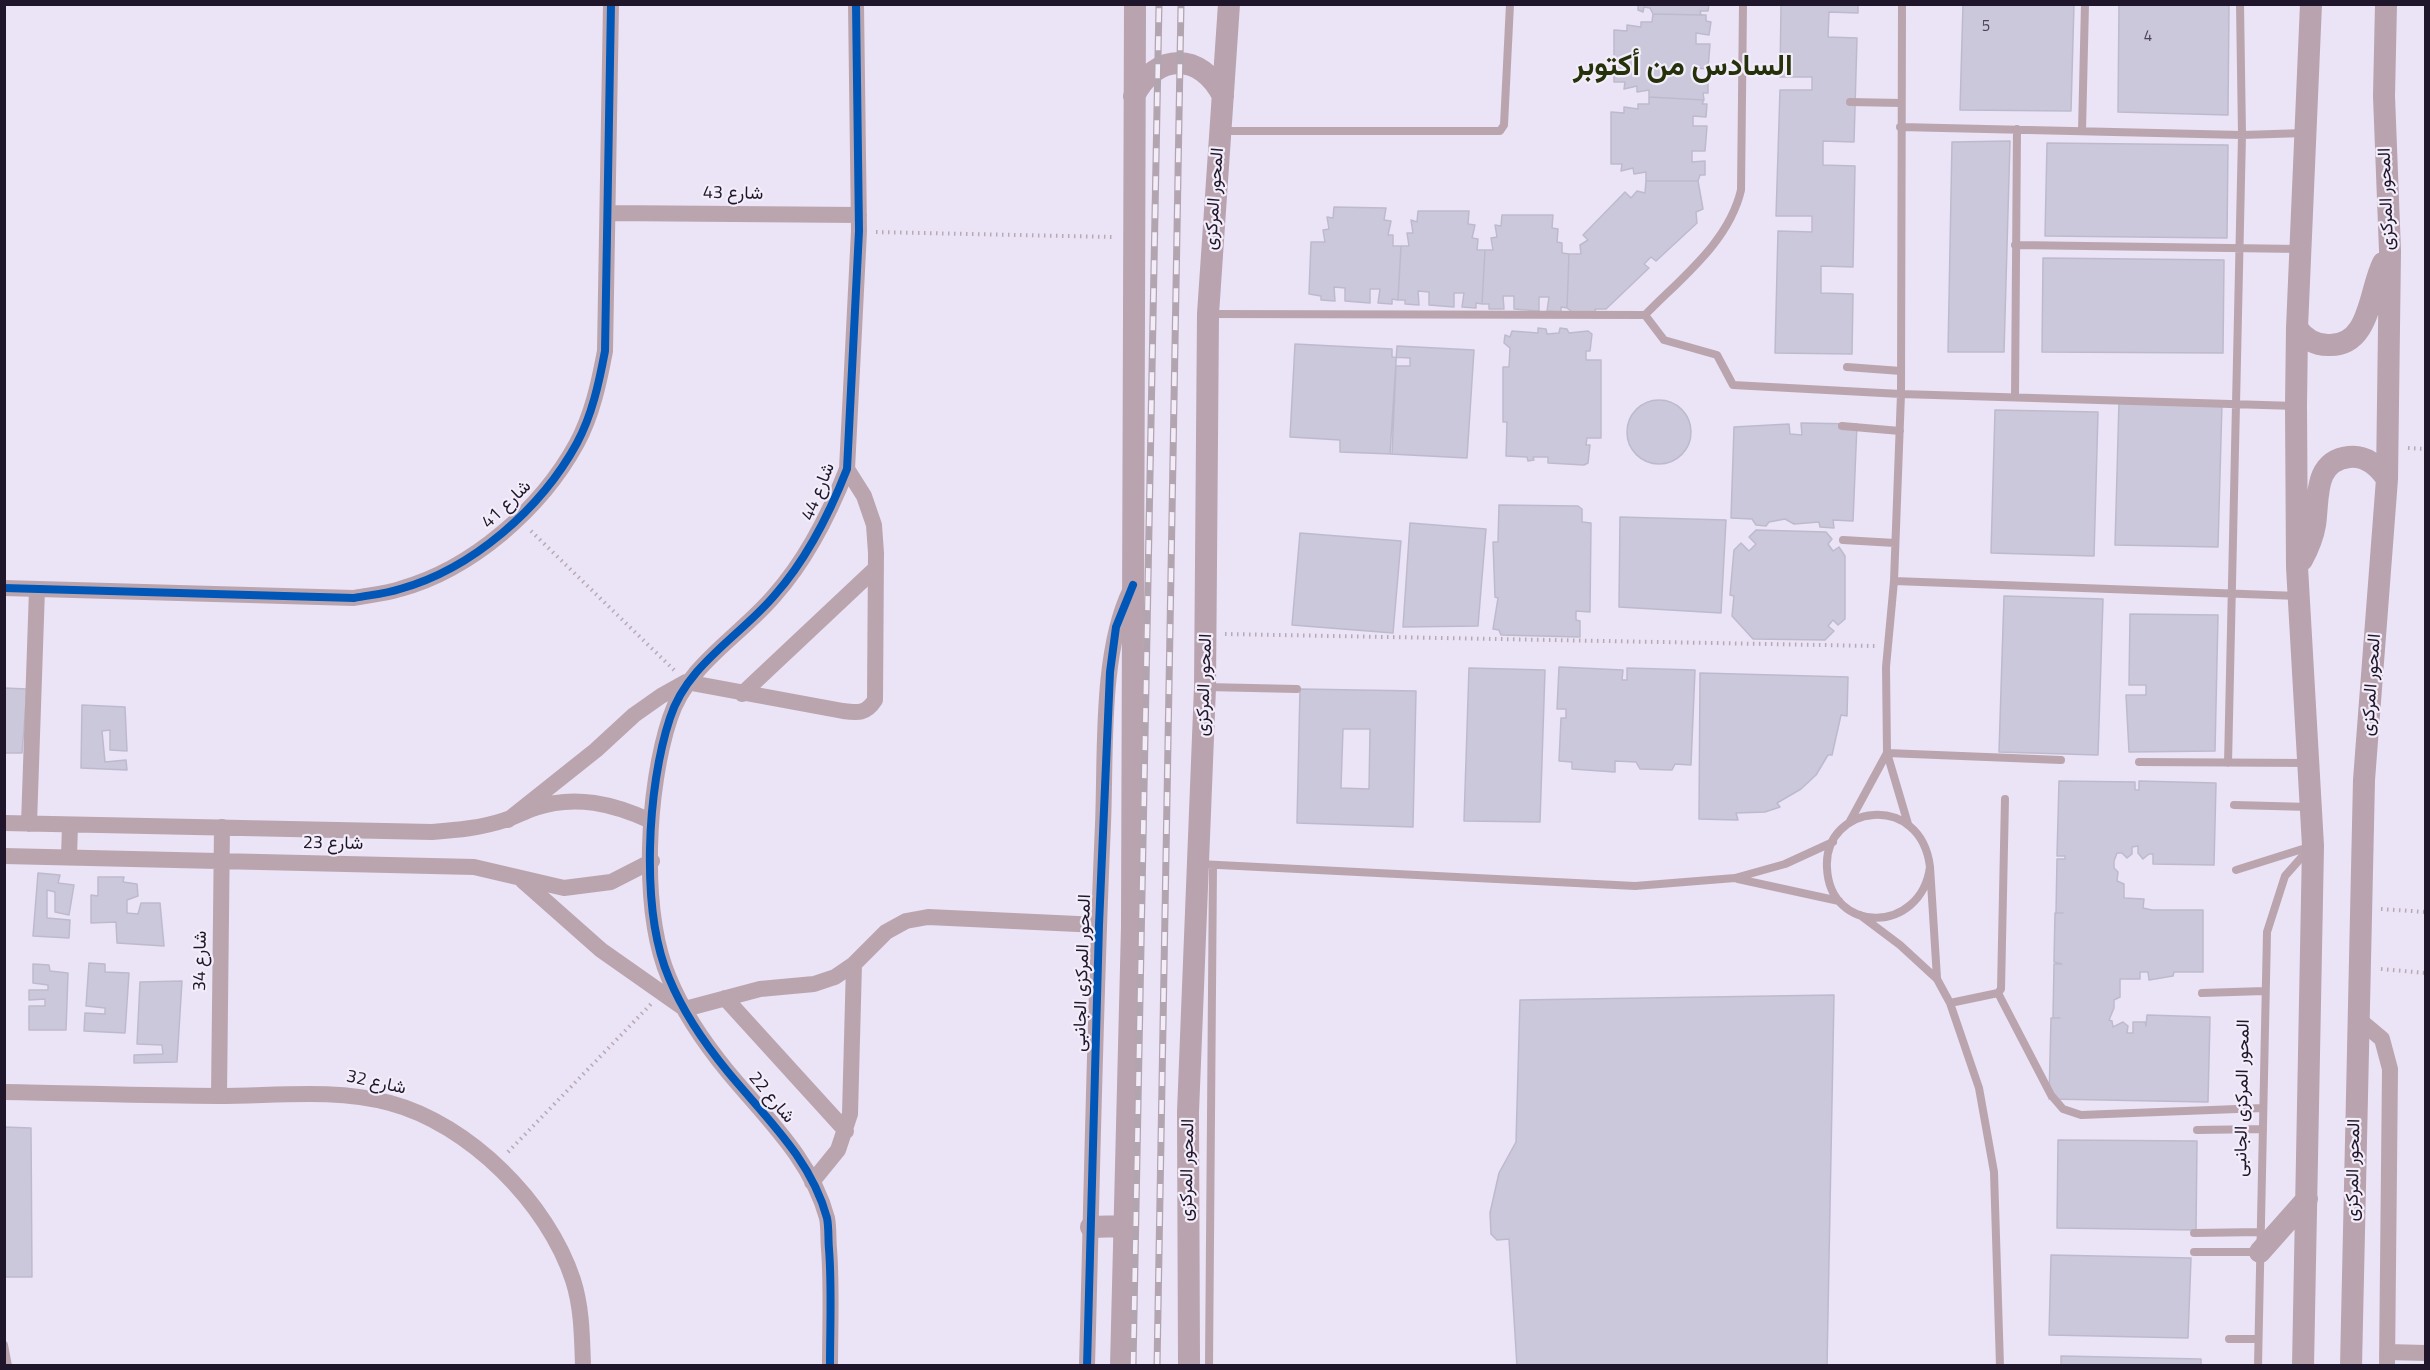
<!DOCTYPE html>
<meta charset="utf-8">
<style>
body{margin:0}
#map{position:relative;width:2430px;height:1370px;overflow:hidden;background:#ebe3f6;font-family:"Titillium Web",sans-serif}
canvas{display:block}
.frame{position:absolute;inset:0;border:6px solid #20162b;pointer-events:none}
</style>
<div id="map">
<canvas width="2430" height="1370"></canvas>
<div class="frame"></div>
</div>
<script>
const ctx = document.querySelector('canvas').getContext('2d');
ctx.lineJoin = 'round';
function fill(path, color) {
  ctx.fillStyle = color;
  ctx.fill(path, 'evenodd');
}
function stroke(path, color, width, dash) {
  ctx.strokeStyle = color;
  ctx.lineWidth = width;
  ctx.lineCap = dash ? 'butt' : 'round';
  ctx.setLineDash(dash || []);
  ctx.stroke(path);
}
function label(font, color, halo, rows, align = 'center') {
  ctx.font = font + ' "Titillium Web",Vazirmatn,sans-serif';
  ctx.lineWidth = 4.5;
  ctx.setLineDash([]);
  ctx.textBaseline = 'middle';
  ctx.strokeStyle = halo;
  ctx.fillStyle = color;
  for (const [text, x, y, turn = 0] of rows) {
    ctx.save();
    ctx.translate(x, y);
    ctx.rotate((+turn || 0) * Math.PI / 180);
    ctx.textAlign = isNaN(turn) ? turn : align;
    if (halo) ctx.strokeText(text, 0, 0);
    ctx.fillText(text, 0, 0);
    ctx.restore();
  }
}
const building = new Path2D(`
 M1638 4H1709L1708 11H1700L1701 15 1653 14 1650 8 1644 7 1643 12 1638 10Z
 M1781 4H1858V13L1829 12 1828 37 1857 38 1854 142 1823 141V165L1855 166 1853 267 1821 266V293L1853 294 1852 354 1775 353 1778 231 1812 232V216H1776L1780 90H1812V77H1780Z
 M1963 4H2074L2071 111 1960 110Z
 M2119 4H2229L2228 115 2118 112Z
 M1653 14 1706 15V21L1711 22 1709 35 1696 33V44H1710L1708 69 1695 68V80L1708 79V93H1703L1704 100 1649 97V90L1637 92V86L1624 89 1625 82H1614V30L1627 31V25L1641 27V22H1652Z
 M1649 97 1704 100 1702 104H1707L1706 117 1693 116V126H1707L1705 151H1692V162L1705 161V175H1700L1698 181H1646V172L1634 174 1633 168 1621 171 1622 164H1611V112L1624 113V107L1638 109V104H1649Z
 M2010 141 2004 352H1948L1952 142Z
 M2047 143 2228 145 2227 238 2045 236Z
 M1646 181H1698L1703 209 1696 212 1697 223 1656 261 1651 257 1644 264 1649 268 1606 309H1595L1596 313 1572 312 1567 308 1569 254H1581L1580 245 1588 240 1583 235 1625 192 1631 198 1637 191 1645 193Z
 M1334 207 1386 208 1384 220 1391 221 1388 235H1393V246H1401L1398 300 1392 299V304L1378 303 1380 289H1370V303L1345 301V288L1334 287 1335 301 1321 300V296L1309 294 1311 242H1325L1323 230 1329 229 1327 217 1333 218Z
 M1418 211H1469L1468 224 1475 225 1472 238 1478 239 1477 250H1485L1482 304 1476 303V308L1462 307 1464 293H1454V307L1429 305V292L1418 291 1419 305 1405 304V300H1398L1401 246H1409L1407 233H1413L1411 220 1417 222Z
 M1502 215H1553L1552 228 1558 229 1557 242 1562 243V253L1569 254 1567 308 1561 307V312L1547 311 1549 297H1539V311L1514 309V296H1503L1504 309H1489V304H1482L1485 250H1493L1491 238 1497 237 1495 225 1501 226Z
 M2043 258 2224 260 2223 353 2042 352Z
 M1538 328 1546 329 1547 334 1559 333 1560 328 1567 329 1569 333 1588 331 1592 334 1590 351H1586V360H1601V438H1587L1586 445H1590L1588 463 1584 465 1548 463V457H1533L1534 460 1528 461 1527 457 1506 456 1507 422H1503V367H1509L1510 348 1504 343 1505 335 1510 337 1512 331 1538 333Z
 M1295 344 1392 349V357L1410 358V366H1396L1392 454 1340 452V440L1290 437Z
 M1397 346 1474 350 1467 458 1390 454Z
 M1627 432a32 32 0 1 1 64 0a32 32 0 1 1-64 0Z
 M2119 401 2222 403 2218 547 2115 545Z
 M1995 410 2098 412 2094 556 1991 553Z
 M1801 423 1857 424 1853 521 1833 520 1834 528 1820 527 1819 522 1794 524 1785 519 1769 522 1766 526 1756 525 1752 519 1731 518 1734 427 1789 424 1790 434 1802 435Z
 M1499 505 1578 506 1582 509V522L1591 523 1590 612 1576 611V620L1580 621V637L1501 635 1499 630 1493 629 1498 598 1495 597 1493 542H1498Z
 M1620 517 1726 520 1721 613 1619 607Z
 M1410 523 1486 529 1478 626 1403 627Z
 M1756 530 1826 532 1832 539 1828 544 1833 551 1839 547 1845 556V619L1838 625 1833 620 1828 626 1834 631 1825 640 1753 639 1732 616 1734 596 1730 595 1734 550 1741 543 1749 551 1756 544 1749 537Z
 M1300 533 1401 541 1393 633 1292 625Z
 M2004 596 2103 599 2098 755 1999 752Z
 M2130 614 2218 615 2215 751 2129 752 2126 695H2146V685H2129Z
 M1559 667 1623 670 1622 680H1627V668L1695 670 1691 765 1675 764 1672 770 1640 769 1636 762 1615 761V772L1572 769V762L1559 761 1561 718H1566V709H1557Z
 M1469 668 1545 670 1540 822 1464 821Z
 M1700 673 1848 677 1847 716 1841 715 1832 755H1828L1816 775 1801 789 1777 803 1780 807 1765 812 1736 813 1738 820 1699 819Z
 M4 688 27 689 22 753H4Z
 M1300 689 1416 691 1413 827 1297 823ZM1343 729H1370L1369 789 1341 788Z
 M82 705 125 707 127 751 110 750V730L102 731 105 762 126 760 127 770 81 768Z
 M2059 781 2135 782V790H2139V781L2216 783 2214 865 2153 864V854H2149L2143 859 2138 853V846L2132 847V854L2127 858 2122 853H2117L2114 861V868L2118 872 2117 881 2124 884V898L2144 899 2143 908 2152 910H2203V972H2174L2173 976 2149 980 2148 972H2140V979H2120V997L2114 1000V1008L2109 1020 2112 1021 2113 1027 2123 1022 2128 1026 2127 1033H2133V1022H2145L2146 1026 2147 1015 2210 1017 2208 1102 2049 1099 2051 1018H2060H2053L2054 964H2062L2054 962 2055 913H2063H2056L2057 859H2065V856H2057Z
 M38 873 60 875 58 883 74 885 69 915 55 912V892L47 890V918L70 920 69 938 33 936Z
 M98 877H124L123 882 137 884 138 896 127 900V913L138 914 141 903H160L164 946 117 943 116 922 91 923V895L98 896Z
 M89 963 105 964V972L129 973 125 1033 84 1031 85 1013 105 1014V1008L86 1006Z
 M33 964 49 965 50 971 68 973 66 1030H29V1006H45V999L29 1000V990H48V985L33 983Z
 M182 981 177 1062 134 1063V1055L163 1054 162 1045 137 1044 140 982Z
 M1834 995 1827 1366H1517L1509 1239 1497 1240 1491 1234 1490 1213 1499 1173 1516 1142 1520 1000Z
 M4 1127 31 1128 32 1277H4Z
 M2058 1140 2197 1141 2196 1230 2057 1228Z
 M2051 1255 2191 1258 2188 1338 2049 1335Z
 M2061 1356 2201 1359V1366H2061Z`);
const path = new Path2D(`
 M876 232 1114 237
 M2408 448 2426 449
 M531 531 674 670
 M1225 634 1875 646
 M2381 909 2426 912
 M2381 969 2426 973
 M508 1152 651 1004`);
const service = new Path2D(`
 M1743 4 1741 190C1729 242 1681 278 1645 315L1664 340 1717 355 1733 385 1901 394 2296 406
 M1902 4 1901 394 1894 581 1886 667 1887 753 1908 824
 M1850 102 1901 103
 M1900 127 2242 135 2305 133
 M1221 131H1500L1504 125 1510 4
 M2082 131 2085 4
 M2015 245 2300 249
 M1208 314 1645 315
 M1847 367 1901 371
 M2015 396 2017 129
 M1842 426 1900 431
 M1843 540 1895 543
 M1894 581 2298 596
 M1206 687 1297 689
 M1887 753 2061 760
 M2139 762 2308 763
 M2228 763 2242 135 2240 4
 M2234 805 2310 807
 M1849 823 1887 753
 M1199 864 1635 886 1735 878 1785 864 1833 842
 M1930 867C1921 934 1830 935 1827 868 1823 804 1921 791 1930 867L1937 978
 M2236 870 2312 846
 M1738 879 1839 901
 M1860 915 1900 945 1937 979 1950 1003 1979 1088 1994 1172 2000 1366
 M1998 993 2051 1095 2063 1109 2081 1115 2263 1108
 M2202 993 2264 991
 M1950 1003 1998 993 2001 989 2005 799
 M2197 1130 2263 1129
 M2194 1233 2261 1232
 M2194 1252H2259
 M2229 1339H2258
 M4 1345 8 1366
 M1209 1366 1213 865
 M2258 1366 2267 932 2285 876 2308 850`);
const minor = new Path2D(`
 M608 213 859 215
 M4 588 354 598C369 595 385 594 400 589 472 569 541 509 577 443 592 415 599 383 605 351L611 4
 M742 694 876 568
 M508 820 596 750 634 715 661 696 686 682 843 711C858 713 866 714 875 700L876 553 874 525 864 496 847 469
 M4 823 432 832C457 830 481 828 505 820 515 817 525 811 535 808 575 794 614 804 651 821
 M29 824 37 589
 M4 856 474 867 564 888 611 882 652 861
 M69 857 70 825
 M523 881 601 950 685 1009 760 989 814 984 835 977 854 964 886 932 906 921 928 917 1099 925
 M725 998 846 1131
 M2357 1018 2382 1039 2390 1069 2387 1366
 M4 1092C76 1093 147 1096 218 1096 275 1096 334 1088 390 1103 469 1124 548 1203 573 1280 582 1308 582 1337 583 1366
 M219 1096 222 827
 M812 1182 838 1150 850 1114 854 964
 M2387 1352 2426 1353
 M830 1366C830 1327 832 1287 829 1249 828 1239 829 1228 827 1218 811 1159 766 1118 728 1072 705 1044 683 1012 669 978 640 910 647 787 670 718 687 665 739 637 774 596 807 559 829 515 847 469L859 231 856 4
 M1087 1366C1092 1185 1095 1005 1103 824 1106 754 1100 654 1130 591`);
const secondary = new Path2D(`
 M1134 96C1156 52 1201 52 1223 96
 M2297 328C2305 339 2315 345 2328 345 2371 347 2369 290 2383 263
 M2302 560C2308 549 2313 537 2315 525 2319 499 2313 461 2349 457 2366 455 2378 466 2387 479
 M1091 1227 1123 1226
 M2260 1252 2307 1199
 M1121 1366 1132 927 1135 4
 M1189 1366 1188 1112 1205 687 1208 314 1229 4
 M2303 1366 2313 846 2297 567 2296 406 2297 328 2311 4
 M2351 1366 2364 780 2387 479 2390 251 2384 96 2386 4`);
const rail = new Path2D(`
 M1133 1366 1159 4
 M1157 1366 1181 4`);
const cycleway = new Path2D(`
 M4 588 354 598C369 595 385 594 400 589 472 569 541 509 577 443 592 415 599 383 605 351L611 4
 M830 1366C830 1327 832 1287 829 1249 828 1239 829 1228 827 1218 811 1159 766 1118 728 1072 705 1044 683 1012 669 978 640 910 647 787 670 718 687 665 739 637 774 596 807 559 829 515 847 469L859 231 856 4
 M1087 1366 1099 925 1110 672 1116 627 1133 585`);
const numberNames = [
 ["5",1986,27],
 ["4",2148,37]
];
const streetNames = [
 ["شارع 43",733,194,1],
 ["المحور المركزى",1215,199,-86],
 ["المحور المركزى",2387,199,-92],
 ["شارع 44",819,492,-68],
 ["شارع 41",507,505,-44],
 ["المحور المركزى",1205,685,-88],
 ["المحور المركزى",2372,685,-86],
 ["شارع 23",333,844,1],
 ["شارع 34",201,961,-89],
 ["المحور المركزى الجانبى",1083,973,-88],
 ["شارع 32",376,1083,12],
 ["شارع 22",771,1098,50],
 ["المحور المركزى الجانبى",2243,1098,-89],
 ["المحور المركزى",1188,1170,-89],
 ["المحور المركزى",2354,1170,-89]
];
const townNames = [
 ["السادس من أكتوبر",1683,68]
];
fill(building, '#ccc8db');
stroke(building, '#bebacd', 1.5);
stroke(path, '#b8aab5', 4, [1.5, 4.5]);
stroke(service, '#baa5af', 8);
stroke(minor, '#baa5af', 16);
stroke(secondary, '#b8a3af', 22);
stroke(rail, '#b3a5b0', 7);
stroke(rail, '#f2edf9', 4.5, [14]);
stroke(cycleway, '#0057b8', 8);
label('15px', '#4b4257', null, numberNames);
label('18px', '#20162b', '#f2edf9', streetNames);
label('bold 30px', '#25310b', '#f2edf9', townNames);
</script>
